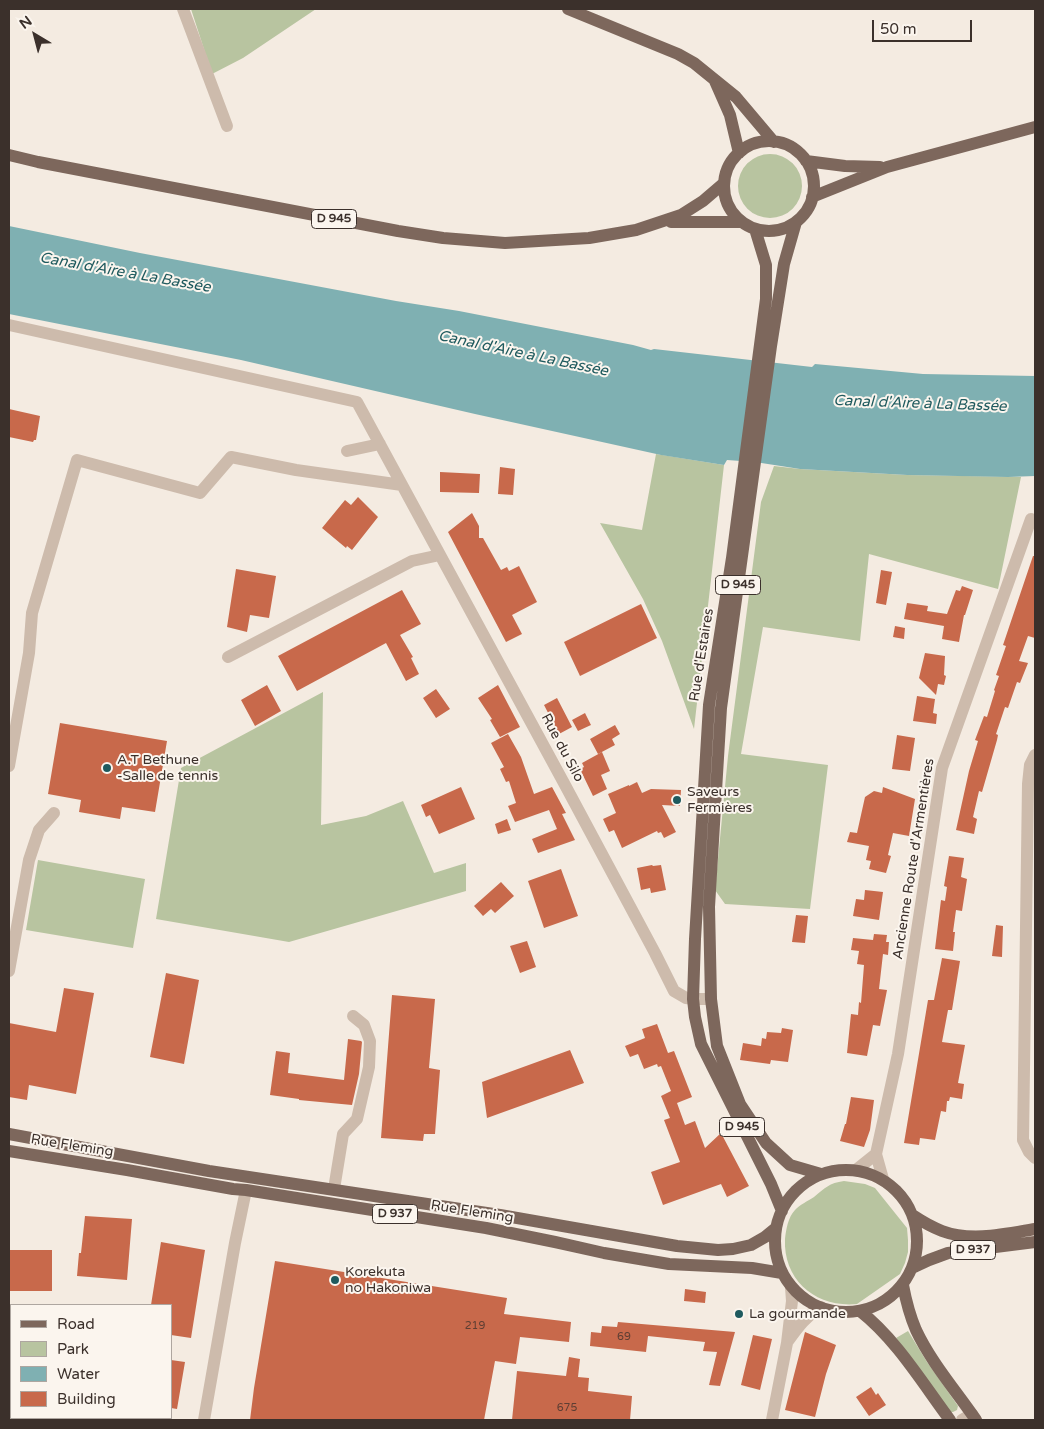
<!DOCTYPE html>
<meta charset="utf-8">
<style>
body{margin:0}
#map{position:relative;width:1044px;height:1429px;overflow:hidden;background:#f4ebe1;font-family:"Varela Round",sans-serif}
canvas{display:block}
.frame{position:absolute;inset:0;border:10px solid #3b302b;pointer-events:none}
.legend{position:absolute;left:10px;top:1304px;width:162px;height:115px;box-sizing:border-box;background:#fbf5ee;border:1px solid #aea6a0;margin:0;padding:6px 9px;list-style:none;font-size:15px;color:#3b302b}
.legend li{display:flex;align-items:center;gap:10px;height:25px}
.legend b{width:25px;border:1px solid #aea6a0}
.north{position:absolute;left:10px;top:10px;width:50px;height:50px;-webkit-text-stroke:4px #fbf5ee;paint-order:stroke;rotate:323deg;font-size:14px;font-weight:700;line-height:20px;text-align:center;color:#3b302b}
.north::after{content:'';display:block;margin:auto;width:18px;height:22px;background:#3b302b;clip-path:polygon(50% 0,100% 100%,50% 72%,0 100%)}
.scale{position:absolute;left:872px;top:20px;width:100px;height:22px;box-sizing:border-box;border:2px solid #3b302b;border-top:0;padding-left:6px;font-size:15px;line-height:18px;white-space:nowrap;color:#3b302b;-webkit-text-stroke:4px #fbf5ee;paint-order:stroke}
</style>
<div id="map">
<canvas width="1044" height="1429"></canvas>
<div class="frame"></div>
<ul class="legend">
<li><b style="height:6px;background:#7d675c"></b>Road</li>
<li><b style="height:14px;background:#b8c4a0"></b>Park</li>
<li><b style="height:14px;background:#7fb0b2"></b>Water</li>
<li><b style="height:14px;background:#c8694b"></b>Building</li>
</ul>
<div class="north">N</div>
<div class="scale">50 m</div>
</div>
<script>
const ctx = document.querySelector('canvas').getContext('2d');
ctx.lineJoin = 'round';
function fill(path, color) {
  ctx.fillStyle = color;
  ctx.fill(path, 'evenodd');
}
function stroke(path, color, width, dash) {
  ctx.strokeStyle = color;
  ctx.lineWidth = width;
  ctx.lineCap = dash ? 'butt' : 'round';
  ctx.setLineDash(dash || []);
  ctx.stroke(path);
}
function label(font, color, halo, rows, align = 'center') {
  ctx.font = font + ' "Varela Round",sans-serif';
  ctx.lineWidth = 4;
  ctx.setLineDash([]);
  ctx.textBaseline = 'middle';
  ctx.strokeStyle = halo;
  ctx.fillStyle = color;
  for (const [text, x, y, turn = 0] of rows) {
    ctx.save();
    ctx.translate(x, y);
    ctx.rotate((+turn || 0) * Math.PI / 180);
    ctx.textAlign = isNaN(turn) ? turn : align;
    if (halo) ctx.strokeText(text, 0, 0);
    ctx.fillText(text, 0, 0);
    ctx.restore();
  }
}
const green = new Path2D(`
 M191 9H316L243 58 212 74Z
 M738 186a32 32 0 1 1 64 0a32 32 0 1 1-64 0Z
 M656 454 724 465 694 729 662 641 643 599 600 523 642 530Z
 M774 466 800 469 907 475 1021 477 998 589 869 554 860 641 763 627 741 754 828 765 810 909 725 904 715 890 728 756 761 502Z
 M323 692 321 825 366 816 403 801 434 873 466 863V891L289 942 156 919 181 768Z
 M38 860 145 879 133 948 26 930Z
 M844 1181 865 1184 875 1188 907 1228 908 1240V1252L905 1263 900 1274 857 1304C817 1308 783 1281 785 1239 786 1230 788 1217 795 1210 799 1205 808 1201 814 1197 825 1188 829 1183 844 1181Z
 M908 1331 927 1362 958 1406 957 1410 953 1412H950L896 1338Z
 M9 1350H11V1418H129L128 1420H9Z`);
const water = new Path2D(`
 M9 226 140 253 396 301 459 311 633 345 651 350 654 349 812 367 815 364 923 374 1035 376V476L1008 477 907 475 800 469 755 462 727 460 724 465 661 455 475 414 241 360 9 314Z`);
const building = new Path2D(`
 M9 409 40 416 36 440H34L33 442 9 437Z
 M500 467 515 469 513 495 498 494Z
 M440 472 480 474 479 493 440 492Z
 M358 497 378 517 352 550 347 546 346 548 322 528 345 500 351 505Z
 M472 513 479 526V538H483L501 570 507 567 509 571 519 566 537 602 512 615 522 634 506 642 448 532Z
 M1033 556H1035V638L1028 636 1019 661 1028 663 1020 683 1017 682 1008 708 1005 707 996 734 998 735 997 740 982 792 979 791 973 817 977 819 974 834 956 830 969 771 978 741 975 740 984 716 987 717 995 691 994 690 999 676 996 675 1006 646 1003 645Z
 M236 569 276 576 269 618 250 615 247 632 227 627Z
 M881 570 892 572 886 605 876 603Z
 M962 586 973 590 965 615H964L959 642 942 639 944 626 904 619 907 603 928 606 927 611 947 614 956 590 960 591Z
 M402 590 421 624 400 635 413 657 411 658 419 674 406 681 386 643 297 691 278 656Z
 M641 604 657 638 580 676 564 642Z
 M895 626 905 628 904 639 893 637Z
 M925 653 945 656 944 675 946 676 944 685 938 684 936 695 919 678Z
 M267 685 281 711 255 726 241 700Z
 M498 685 520 727 500 737 490 720 492 719 478 698Z
 M436 689 450 709 436 718 423 698Z
 M917 696 935 699 933 713 937 714 936 724 913 721Z
 M557 698 572 727 559 734 544 705Z
 M585 713 591 725 578 731 572 720Z
 M60 723 167 741 155 812 122 807 120 819 79 812 81 800 48 794Z
 M615 725 620 734 612 739 615 745 598 754 590 739Z
 M508 734 521 757 534 794 552 787 566 813 562 814 575 840 538 853 532 839 557 829 549 810 515 822 508 806 516 803 509 781 506 782 500 769 504 767 491 743Z
 M897 735 915 738 910 771 892 769Z
 M602 752 610 771 601 775 607 789 593 796 580 769 584 767 582 763Z
 M637 782 642 793 651 789 681 790 680 806 662 805 676 832 664 838 661 832 658 833 657 831 622 848 614 830 609 832 603 819 616 813 608 794 629 785V786Z
 M461 787 475 819 439 834 430 815 426 817 421 805Z
 M883 787 915 799 909 836 893 833 888 855 891 856 886 873 869 869 871 861 866 860 869 846 847 842 850 832 857 833 865 797 874 791 882 793Z
 M507 819 511 830 498 834 495 824Z
 M949 856 964 858 961 877 967 879 962 911 956 910 953 932H955L953 951 935 949 941 900 945 901 947 887 944 886Z
 M652 865 653 866 661 865 666 890 651 893 650 888 641 890 637 868Z
 M561 869 578 916 544 928 528 881Z
 M501 882 514 896 495 913 491 909 483 916 474 906Z
 M865 890 883 892 879 920 853 916 856 899 864 900Z
 M796 915 808 916 805 943 792 942Z
 M996 925 1003 926 1002 957 992 956Z
 M874 934 887 935 886 942H889L888 955 883 954 879 989 887 990 880 1026 873 1025 867 1056 847 1053 851 1014 858 1015 859 1002 861 1003 864 965 857 964 859 951 851 950 853 938 873 940Z
 M527 941 536 967 520 973 510 946Z
 M942 958 960 961 952 1010H948L942 1042 965 1045 958 1083 964 1084 962 1099 950 1097 949 1101H947L946 1112 941 1111 935 1140 920 1138 919 1145 904 1143 928 1000H934Z
 M166 973 199 980 184 1064 150 1057Z
 M64 988 94 993 76 1094 29 1085 27 1100 9 1097V1023L56 1032Z
 M392 995 435 999 429 1068 440 1070 435 1134H424L423 1141 381 1138Z
 M657 1024 668 1053 674 1051 692 1097 677 1103 685 1125 695 1121 705 1148 721 1133 749 1186 727 1197 721 1184 663 1205 651 1172 680 1162 664 1120 670 1118 661 1096 671 1091 661 1066 658 1067 657 1064 644 1069 638 1054 630 1057 625 1046 645 1038 642 1029Z
 M782 1028 793 1030 788 1062 771 1060 770 1064 740 1060 743 1043 761 1046 762 1038 766 1039 767 1032 781 1033Z
 M348 1039 361 1041 362 1042 359 1074 352 1105 299 1100V1099L270 1095 276 1051 290 1053 288 1073 344 1080Z
 M570 1050 584 1083 487 1118 482 1082Z
 M851 1097 874 1100 870 1130 864 1147 840 1141 845 1124H846Z
 M85 1216 132 1219 127 1280 77 1276 79 1253H81Z
 M161 1242 205 1250 191 1338 171 1335V1305H151Z
 M9 1250H52V1291H9Z
 M275 1261 507 1298 504 1314 571 1322 569 1342 520 1337 516 1364 495 1361 484 1420H250L254 1388Z
 M685 1289 706 1292 705 1303 684 1301Z
 M618 1322 735 1332 720 1386 709 1385 717 1352 703 1351 705 1342 648 1336 646 1352 590 1346 591 1332 601 1333 602 1326 617 1327Z
 M805 1332 836 1345 826 1374 815 1417 785 1410Z
 M753 1335 772 1339 760 1390 741 1385Z
 M569 1357 580 1359 578 1377 589 1378 588 1391 632 1396 630 1420H512L517 1371 566 1376Z
 M171 1360 185 1362 177 1409 171 1408Z
 M871 1387 876 1395 878 1393 886 1405 869 1416 856 1397Z`);
const minor = new Path2D(`
 M183 9 227 126
 M9 325 357 402 565 785 655 953 674 991 686 998 693 999H711
 M347 451 380 444
 M228 657 412 561 440 555
 M1035 755 1030 765 1028 784 1023 1140 1029 1152 1035 1158
 M9 766 29 653 32 613 77 460 200 493 231 457 296 470 402 485
 M9 971 29 860 39 830 54 813
 M856 1170 876 1154
 M883 1179 876 1154 898 1054 942 768 1031 519
 M334 1189 343 1134 357 1119 369 1067 370 1041 364 1025 353 1016
 M788 1341C798 1327 806 1316 821 1307
 M204 1420 235 1243 246 1190
 M772 1420 787 1343 792 1301 791 1287
 M962 1420 972 1414`);
const major = new Path2D(`
 M568 9 678 54 694 63 736 97 774 142
 M715 81 730 115 739 153
 M724 186a45 45 0 1 1 90 0a45 45 0 1 1-90 0Z
 M9 155 38 162 398 231 443 238 505 243 589 238 636 230 681 215 703 201 724 183
 M806 161 845 166 880 167
 M812 197 887 167 1035 127
 M671 222H741
 M796 222 784 264 771 346 721 708 709 907 711 999 717 1046 740 1104 766 1143 790 1165 821 1174
 M755 229 766 265V299L732 558 709 705 695 939 693 999 695 1017 701 1044 771 1184 782 1211
 M9 1134 209 1171 500 1215 677 1246 718 1250 733 1249 751 1245 765 1237 776 1228
 M9 1151 127 1170 233 1189 246 1190 486 1228 555 1242 604 1253 669 1264 752 1268 782 1273
 M775 1241a71 71 0 1 1 142 0a71 71 0 1 1-142 0Z
 M914 1216C923 1222 932 1227 942 1231 971 1242 1005 1234 1035 1229
 M914 1267 929 1260 948 1253 1035 1242
 M903 1285C906 1301 910 1316 916 1330 931 1362 956 1391 976 1420
 M860 1311C896 1339 923 1384 950 1420`);
const markers = [
 [107,768,5,"#1f5a5e"],
 [677,800,5,"#1f5a5e"],
 [335,1280,5,"#1f5a5e"],
 [739,1314,5,"#1f5a5e"]
];
const numberNames = [
 ["219",475,1326],
 ["69",624,1337],
 ["675",567,1408]
];
const shields = [
 [334,219,45],
 [738,585,45],
 [742,1127,45],
 [395,1214,45],
 [973,1250,45]
];
const shieldNames = [
 ["D 945",334,219],
 ["D 945",738,585],
 ["D 945",742,1127],
 ["D 937",395,1214],
 ["D 937",973,1250]
];
const streetNames = [
 ["Rue d'Estaires",702,655,-81],
 ["Rue du Silo",562,748,62],
 ["Ancienne Route d'Armentières",914,859,-81],
 ["Rue Fleming",72,1146,9],
 ["Rue Fleming",472,1212,9]
];
const poiNames = [
 ["A.T Bethune",117,760],
 ["-Salle de tennis",117,776],
 ["Saveurs",687,792],
 ["Fermières",687,808],
 ["Korekuta",345,1272],
 ["no Hakoniwa",345,1288],
 ["La gourmande",749,1314]
];
const waterNames = [
 ["Canal d'Aire à La Bassée",125,273,10],
 ["Canal d'Aire à La Bassée",523,354,12],
 ["Canal d'Aire à La Bassée",920,404,2]
];
fill(green, '#b8c4a0');
fill(water, '#7fb0b2');
fill(building, '#c8694b');
stroke(minor, '#cdbbac', 12);
stroke(major, '#7d675c', 12);
for (const [x, y, r, color] of markers) {
  const dot = new Path2D();
  dot.arc(x, y, r, 0, 2 * Math.PI);
  ctx.fillStyle = color;
  ctx.fill(dot);
  stroke(dot, '#fbf5ee', 2);
}
label('11px', '#5e3e33', null, numberNames);
for (const [x, y, w] of shields) {
  const box = new Path2D();
  box.roundRect(x - w / 2, y - 9.5, w, 19, 4);
  ctx.fillStyle = '#fbf5ee';
  ctx.fill(box);
  stroke(box, '#3b302b', 1);
}
label('bold 12px', '#3b302b', null, shieldNames);
label('14px', '#3b302b', '#fbf5ee', streetNames);
label('14px', '#3b302b', '#fbf5ee', poiNames, 'left');
label('italic 15px', '#1f5a5e', '#fbf5ee', waterNames);
</script>
